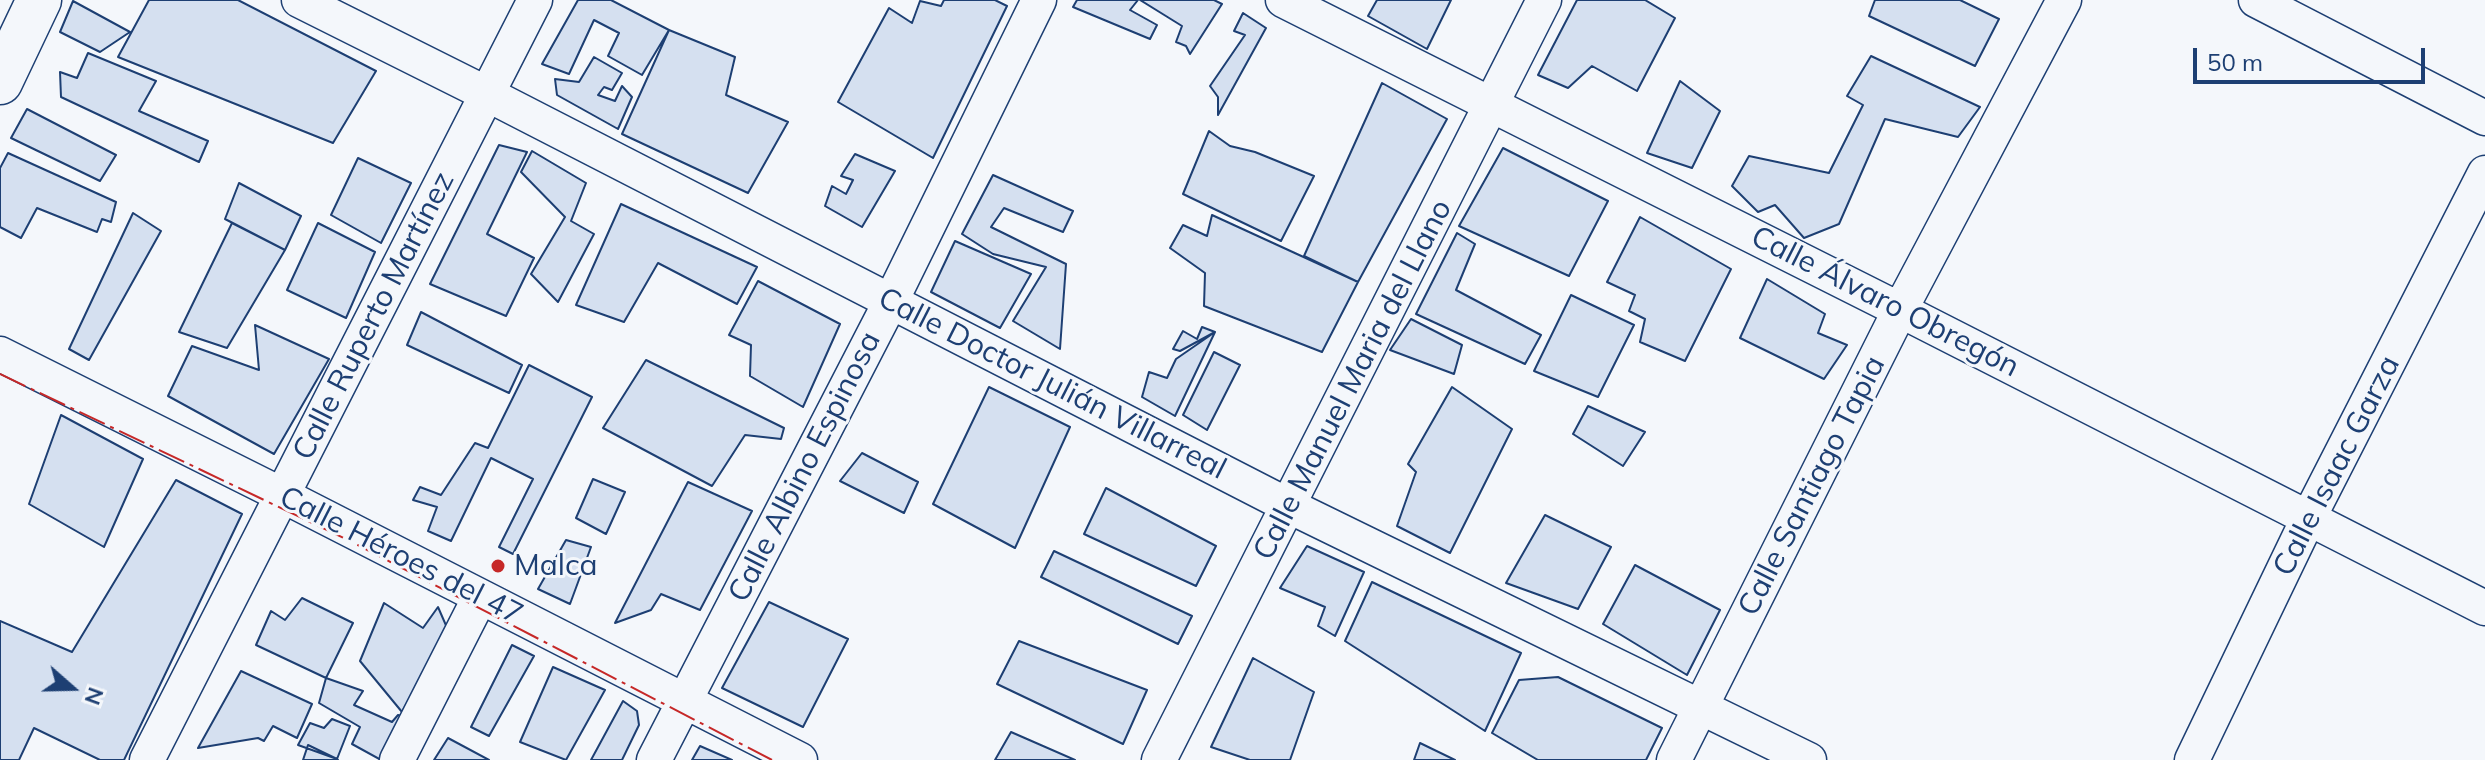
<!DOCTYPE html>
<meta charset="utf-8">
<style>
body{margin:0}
#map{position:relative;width:2485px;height:760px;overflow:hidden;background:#f4f7fb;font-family:Mulish,sans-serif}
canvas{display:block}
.north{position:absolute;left:32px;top:648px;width:80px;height:80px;-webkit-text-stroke:6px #f4f7fb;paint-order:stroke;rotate:110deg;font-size:22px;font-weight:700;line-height:32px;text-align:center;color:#1d3f73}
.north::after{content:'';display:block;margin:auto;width:28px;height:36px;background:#1d3f73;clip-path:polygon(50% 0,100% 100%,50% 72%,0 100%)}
.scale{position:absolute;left:2193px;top:48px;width:232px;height:36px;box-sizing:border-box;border:4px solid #1d3f73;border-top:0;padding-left:10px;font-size:24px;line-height:28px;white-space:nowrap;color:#1d3f73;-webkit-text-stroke:6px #f4f7fb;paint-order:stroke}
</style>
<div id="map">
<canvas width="2485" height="760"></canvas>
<div class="north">N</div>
<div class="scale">50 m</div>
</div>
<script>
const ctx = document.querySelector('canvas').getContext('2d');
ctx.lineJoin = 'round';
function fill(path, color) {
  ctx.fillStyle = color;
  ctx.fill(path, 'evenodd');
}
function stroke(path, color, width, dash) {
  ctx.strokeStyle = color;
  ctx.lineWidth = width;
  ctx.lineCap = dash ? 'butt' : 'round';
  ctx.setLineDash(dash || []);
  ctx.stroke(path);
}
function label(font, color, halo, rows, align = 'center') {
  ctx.font = font + ' Mulish,sans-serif';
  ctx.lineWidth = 6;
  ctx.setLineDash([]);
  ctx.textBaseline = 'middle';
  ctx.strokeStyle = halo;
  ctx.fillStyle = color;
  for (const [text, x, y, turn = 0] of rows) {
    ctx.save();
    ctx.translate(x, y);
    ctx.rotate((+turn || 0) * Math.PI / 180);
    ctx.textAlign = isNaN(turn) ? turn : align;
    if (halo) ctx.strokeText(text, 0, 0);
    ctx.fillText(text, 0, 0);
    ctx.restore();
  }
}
const building = new Path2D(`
 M149 0H238L376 71 333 143 118 57Z
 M578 0H611L669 30 642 75 608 56 619 33 594 20 569 74 542 64Z
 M944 0H995L1007 6 933 158 838 102 889 8 912 23 920 1 941 6Z
 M1077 0H1138L1130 10 1157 25 1150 39 1073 7Z
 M1140 0H1214L1222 4 1190 54 1186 46 1176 42 1182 26Z
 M1377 0H1451L1427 49 1368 16Z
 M1577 0H1645L1675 18 1637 91 1592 66 1568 88 1538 75Z
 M1875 0H1960L1999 19 1975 66 1869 16Z
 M73 1 130 32 100 52 60 32Z
 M1243 13 1266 28 1218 115V97L1210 86 1245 35 1234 31Z
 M669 30 735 57 726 95 788 122 748 193 622 134Z
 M88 53 156 81 139 111 208 141 199 162 61 97 60 72 77 78Z
 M1871 56 1980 107 1958 137 1885 119 1839 224 1804 238 1775 205 1758 212 1732 186 1749 156 1829 173 1863 105 1847 96Z
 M594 57 622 73 612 90 604 87 598 95 615 101 622 86 632 97 618 129 557 95 555 79 579 82Z
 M1680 81 1720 111 1692 168 1647 153Z
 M1382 83 1447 119 1358 282 1304 256Z
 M27 109 116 155 100 181 11 138Z
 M1209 131 1230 146 1255 152 1314 176 1281 241 1183 194Z
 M499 145 527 152 487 234 534 258 506 316 430 284Z
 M1503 148 1608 201 1569 276 1459 226Z
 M532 151 586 183 571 221 594 234 558 302 531 274 565 217 521 172Z
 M8 153 116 202 111 222 102 219 97 232 37 208 21 238 0 227V168Z
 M855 154 895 171 862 227 825 206 832 186 846 194 853 180 841 176Z
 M358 158 411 183 381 243 331 215Z
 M993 175 1073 211 1063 232 1004 208 991 227 1066 264 1060 349 1013 321 1046 267 993 254 962 234Z
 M239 183 301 216 285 250 225 219Z
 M621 204 757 267 737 304 658 263 624 322 576 305Z
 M133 213 161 231 89 360 69 349Z
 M1212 215 1358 282 1322 352 1204 306 1205 273 1170 248 1183 225 1207 236Z
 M1640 217 1731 269 1685 361 1640 342 1645 319 1629 311 1635 295 1607 282Z
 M232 223 285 250 227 348 179 332Z
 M318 223 375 252 346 318 287 290Z
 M1457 233 1475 244 1456 290 1541 335 1525 364 1416 314Z
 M955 241 1031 274 1000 328 931 292Z
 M1767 279 1825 314 1818 333 1847 345 1824 379 1740 338Z
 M758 281 840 324 803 407 750 376 751 345 729 335Z
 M1571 295 1634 325 1598 397 1534 371Z
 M421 312 522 365 509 393 407 345Z
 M1411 319 1462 345 1454 374 1390 350Z
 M255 325 329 359 274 454 168 396 192 346 259 370Z
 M1202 327 1215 332 1180 351 1173 349 1183 331 1197 339Z
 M1215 332 1175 416 1142 397 1149 372 1167 378 1176 359Z
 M1214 352 1240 365 1207 430 1183 415Z
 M646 360 784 428 781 439 745 435 712 486 603 428Z
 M529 365 592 397 513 554 499 547 533 479 491 458 451 541 428 531 437 507 413 500 420 487 441 495 475 443 488 448Z
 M989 387 1070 427 1015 548 933 504Z
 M1452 387 1512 429 1450 553 1397 526 1416 472 1408 464Z
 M1588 406 1645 432 1623 466 1573 434Z
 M61 415 143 459 104 547 29 504Z
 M862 453 918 482 904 513 840 481Z
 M593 479 625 492 606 534 576 518Z
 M176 480 242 514 124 760H100L34 728 19 760H0V621L72 652Z
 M688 482 752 511 700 610 661 594 651 610 615 623Z
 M1106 488 1216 546 1196 586 1084 534Z
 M1545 515 1611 547 1578 609 1506 583Z
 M566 540 591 547 570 604 538 589Z
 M1307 546 1364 572 1335 636 1318 626 1325 607 1280 588Z
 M1054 551 1192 616 1178 644 1041 577Z
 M1635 565 1720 610 1687 675 1603 624Z
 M1372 582 1521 653 1485 731 1345 641Z
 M302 598 353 623 326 678 256 645 271 611 285 620Z
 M769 602 848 639 803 727 722 688Z
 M384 603 423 628 438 607 448 630 402 712 360 661Z
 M1019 641 1147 690 1123 744 997 684Z
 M512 645 534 656 489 736 471 727Z
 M1253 658 1314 692 1290 760H1250L1211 747Z
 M553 667 605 690 566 760 520 742Z
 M241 671 312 704 297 738 273 726 264 741 258 738 198 748Z
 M1558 677 1662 728 1646 760H1538L1492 733 1519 680Z
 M326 678 363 691 354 705 392 722 398 715 404 717 381 760 352 744 360 727 319 703Z
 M623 701 637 711 639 725 622 760H591Z
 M332 719 350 726 337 759 298 745 310 723 324 728Z
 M1011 732 1075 760H995Z
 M448 738 489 760H434Z
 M1420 743 1455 760H1414Z
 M308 745 337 759 338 760H303Z
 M700 746 732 760H692Z`);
const minor = new Path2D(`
 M299 0 487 94 1289 506 1809 760
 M1283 0 1900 310 2485 608
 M2256 0 2485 118
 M0 354 282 495 800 760
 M147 760 535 0
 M397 760 480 597
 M654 760 891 301 1039 0
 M1159 760 1544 0
 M1674 760 1900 310 2064 0
 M2192 760 2308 519 2485 173`);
const major = new Path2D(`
 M0 82 39 0`);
const power = new Path2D(`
 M0 374 350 541 772 760`);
const markers = [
 [498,566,8,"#c62828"]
];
const streetNames = [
 ["Calle Álvaro Obregón",1885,302,27],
 ["Calle Ruperto Martínez",374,316,-63],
 ["Calle Manuel Maria del Llano",1353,380,-63],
 ["Calle Doctor Julián Villarreal",1052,384,27],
 ["Calle Isaac Garza",2337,466,-63],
 ["Calle Albino Espinosa",805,467,-63],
 ["Calle Santiago Tapia",1812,486,-63],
 ["Calle Héroes del 47",401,556,27]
];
const poiNames = [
 ["Malca",514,566]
];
fill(building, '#d5e0f0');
stroke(building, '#1d3f73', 2);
stroke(minor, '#1d3f73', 37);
stroke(major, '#1d3f73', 47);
stroke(minor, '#f4f7fb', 34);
stroke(major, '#f4f7fb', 44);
stroke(power, '#c62828', 2, [28, 6, 4, 6]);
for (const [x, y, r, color] of markers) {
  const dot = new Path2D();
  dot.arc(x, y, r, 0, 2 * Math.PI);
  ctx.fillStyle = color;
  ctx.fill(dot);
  stroke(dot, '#f4f7fb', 3);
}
label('30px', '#1d3f73', '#f4f7fb', streetNames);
label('30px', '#1d3f73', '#f4f7fb', poiNames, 'left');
</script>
